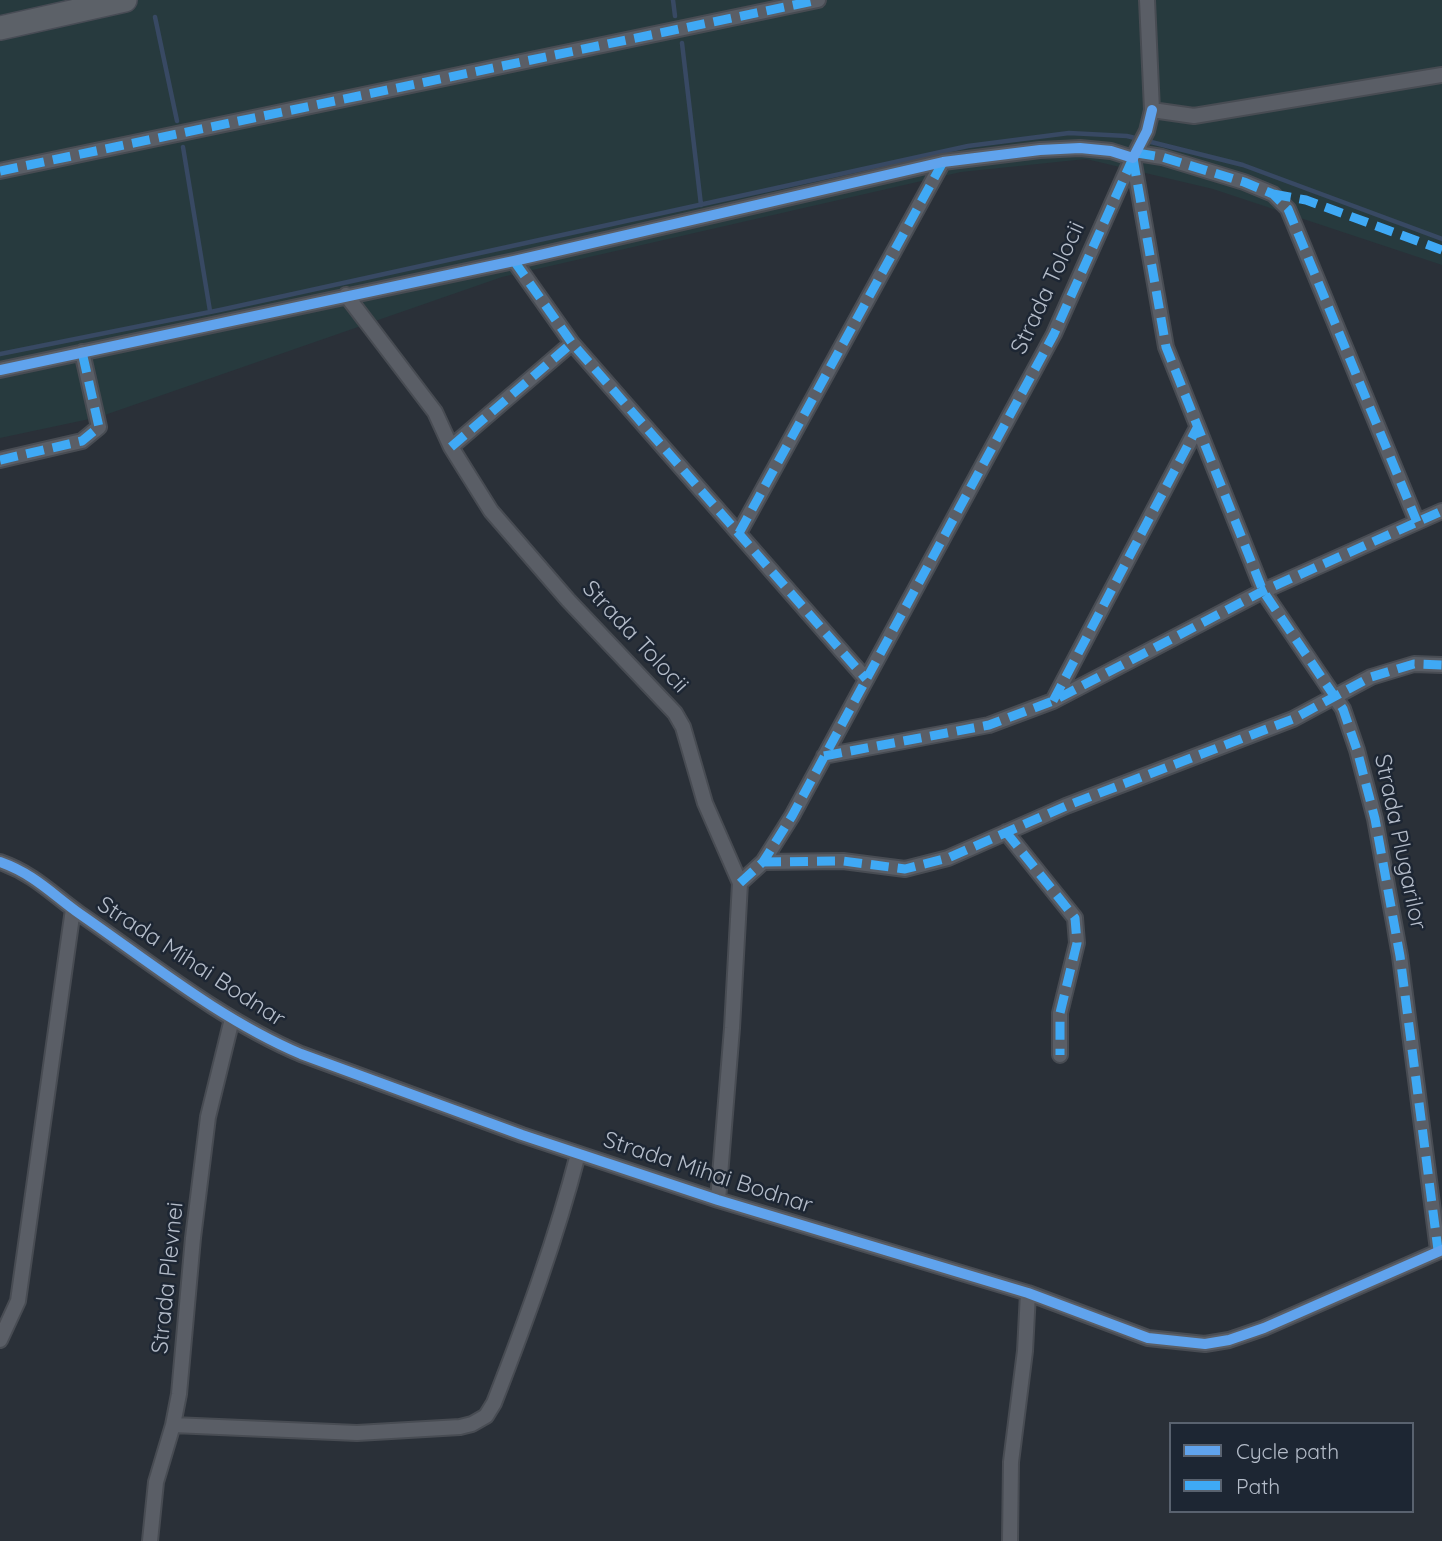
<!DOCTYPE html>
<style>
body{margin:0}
#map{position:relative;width:1442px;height:1541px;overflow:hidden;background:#2a3038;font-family:Quicksand,sans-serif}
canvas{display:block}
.legend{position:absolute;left:1169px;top:1422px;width:245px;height:91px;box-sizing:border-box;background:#1d2633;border:2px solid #59626f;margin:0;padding:9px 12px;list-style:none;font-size:21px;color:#b4bcc9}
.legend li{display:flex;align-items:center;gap:14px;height:35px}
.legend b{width:35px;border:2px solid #59626f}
</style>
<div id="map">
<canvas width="1442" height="1541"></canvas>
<ul class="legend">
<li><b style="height:9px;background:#60a3ed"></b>Cycle path</li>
<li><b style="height:9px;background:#3fa9f5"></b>Path</li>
</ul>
</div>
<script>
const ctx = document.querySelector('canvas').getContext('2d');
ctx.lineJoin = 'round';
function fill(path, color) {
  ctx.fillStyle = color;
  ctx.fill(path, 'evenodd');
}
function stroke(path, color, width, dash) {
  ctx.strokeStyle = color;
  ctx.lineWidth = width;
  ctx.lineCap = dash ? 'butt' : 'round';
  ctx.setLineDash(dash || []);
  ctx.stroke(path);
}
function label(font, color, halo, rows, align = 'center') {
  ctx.font = font + ' Quicksand,sans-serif';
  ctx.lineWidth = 5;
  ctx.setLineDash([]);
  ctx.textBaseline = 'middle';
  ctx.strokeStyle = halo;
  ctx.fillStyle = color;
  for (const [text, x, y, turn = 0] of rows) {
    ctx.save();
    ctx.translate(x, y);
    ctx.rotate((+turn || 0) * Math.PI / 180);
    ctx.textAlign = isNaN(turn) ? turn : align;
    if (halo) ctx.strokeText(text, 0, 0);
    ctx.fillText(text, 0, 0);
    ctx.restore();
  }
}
const green = new Path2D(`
 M0 0H1442V265L1213 189 1086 159 961 172 502 277 99 417 0 438Z`);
const stream = new Path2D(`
 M673 0 675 16
 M155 17 177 121
 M682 43 701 205
 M183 147 210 311
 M0 354 220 310 968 146 1069 133 1127 136 1243 165 1442 239`);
const street = new Path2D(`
 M1147 0 1152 110 1194 116 1442 75
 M1137 153 1162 157 1244 182 1273 194 1288 209 1417 522
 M1133 158 1166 347 1263 591 1343 709 1357 750 1375 819 1400 956 1438 1250
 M0 171 818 0
 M514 261 572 343 866 679
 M346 295 435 412 451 447 491 511 568 600 675 713 683 727 705 803 740 883 732 1028 718 1200
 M0 370 514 261 943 162 1040 150 1080 148 1111 151 1133 158 1147 131 1152 110
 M451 447 572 343
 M0 460 82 441 99 427 82 352
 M739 533 943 162
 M1053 701 1197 428
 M824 756 989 725 1053 701 1263 591 1442 511
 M1006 832 1075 918 1077 943 1060 1013V1055
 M0 862C34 874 52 894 80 914 151 963 221 1020 301 1054L522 1135 718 1200 1028 1293 1148 1338 1205 1344 1229 1340 1264 1328 1442 1250
 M763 862 843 861 905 869 948 858 1066 806 1293 719 1371 677 1414 664 1442 665
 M740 883 763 862 792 816 1054 334 1132 159
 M0 1340 18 1301 73 909
 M173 1425 357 1433 460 1427 472 1424 486 1416 494 1403C526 1321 556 1239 578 1154
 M150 1541 156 1482 173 1425 179 1394 193 1238 208 1117 232 1019
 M1010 1541 1011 1462 1025 1351 1028 1293`);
const primary = new Path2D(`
 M0 28 125 0`);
const quiet = new Path2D(`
 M1137 153 1162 157 1244 182 1273 194 1288 209 1417 522
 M1133 158 1166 347 1263 591 1343 709 1357 750 1375 819 1400 956 1438 1250
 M0 171 818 0
 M1273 194 1306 200 1442 250
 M514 261 572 343 866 679
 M451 447 572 343
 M0 460 82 441 99 427 82 352
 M739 533 943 162
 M1053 701 1197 428
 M824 756 989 725 1053 701 1263 591 1442 511
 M1006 832 1075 918 1077 943 1060 1013V1055
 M763 862 843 861 905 869 948 858 1066 806 1293 719 1371 677 1414 664 1442 665
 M740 883 763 862 792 816 1054 334 1133 158`);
const cycleway = new Path2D(`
 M0 370 514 261 943 162 1040 150 1080 148 1111 151 1133 158 1147 131 1152 110
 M0 862C34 874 52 894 80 914 151 963 221 1020 301 1054L522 1135 718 1200 1028 1293 1148 1338 1205 1344 1229 1340 1264 1328 1442 1250`);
const streetNames = [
 ["Strada Tolocii",1048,288,-65],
 ["Strada Tolocii",635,637,47],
 ["Strada Plugarilor",1400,842,78],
 ["Strada Mihai Bodnar",191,962,33],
 ["Strada Mihai Bodnar",708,1173,18],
 ["Strada Plevnei",168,1278,-84]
];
fill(green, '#273a3e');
stroke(stream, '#384963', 4.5);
stroke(street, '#484c53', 18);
stroke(primary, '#484c55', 26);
stroke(street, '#5a5e66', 14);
stroke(primary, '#5c6168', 23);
stroke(quiet, '#3fa9f5', 9, [18, 9]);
stroke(cycleway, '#60a3ed', 10);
label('23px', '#b4bcc9', '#1d2633', streetNames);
</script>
